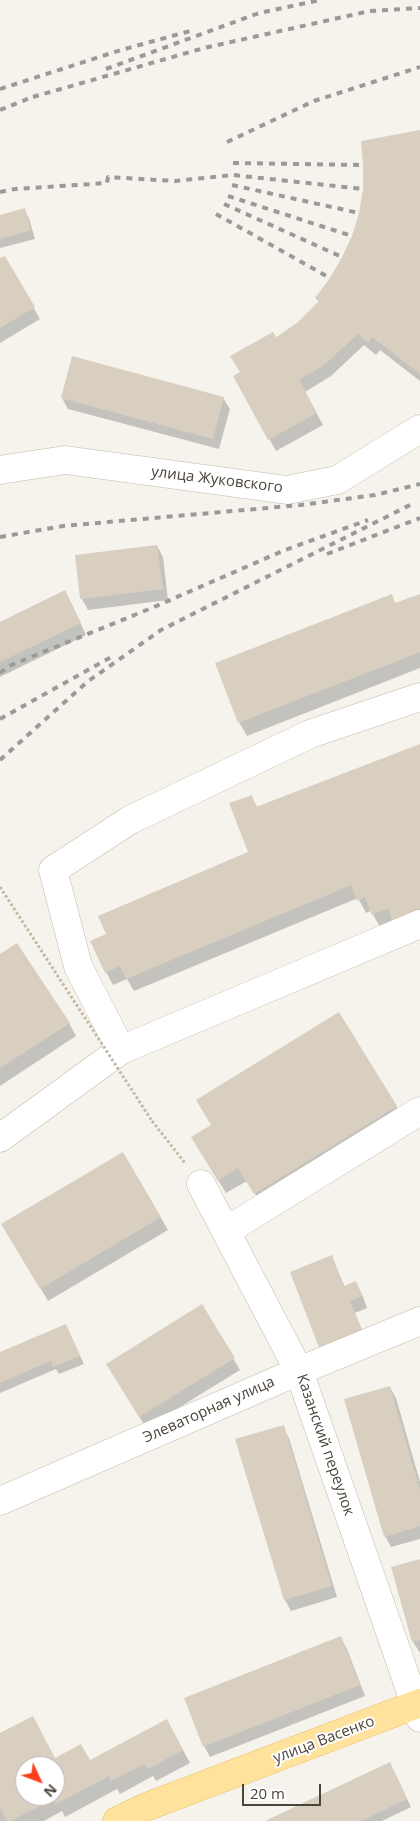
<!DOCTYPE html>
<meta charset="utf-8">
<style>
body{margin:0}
#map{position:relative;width:420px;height:1821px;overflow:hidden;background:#f6f3ec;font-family:"Open Sans",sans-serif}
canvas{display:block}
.north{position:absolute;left:15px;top:1756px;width:50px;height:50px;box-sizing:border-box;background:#fff;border:1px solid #b7b4b0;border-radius:50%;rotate:133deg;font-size:14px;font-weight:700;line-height:20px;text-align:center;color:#4b4439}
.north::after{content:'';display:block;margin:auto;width:18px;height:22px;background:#fc3f1d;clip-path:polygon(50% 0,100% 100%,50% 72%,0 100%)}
.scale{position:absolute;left:242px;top:1784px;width:79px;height:22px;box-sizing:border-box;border:2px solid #4b4439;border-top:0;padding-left:6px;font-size:15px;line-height:18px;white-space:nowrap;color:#4b4439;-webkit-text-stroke:4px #fff;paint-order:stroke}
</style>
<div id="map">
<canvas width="420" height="1821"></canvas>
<div class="north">N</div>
<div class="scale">20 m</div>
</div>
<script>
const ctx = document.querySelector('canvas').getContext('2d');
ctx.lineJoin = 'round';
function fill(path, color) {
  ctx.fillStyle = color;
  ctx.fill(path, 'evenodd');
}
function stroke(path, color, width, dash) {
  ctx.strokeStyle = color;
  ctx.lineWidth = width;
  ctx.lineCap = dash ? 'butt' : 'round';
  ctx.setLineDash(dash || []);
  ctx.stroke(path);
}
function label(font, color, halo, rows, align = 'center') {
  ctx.font = font + ' "Open Sans",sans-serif';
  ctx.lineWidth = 4;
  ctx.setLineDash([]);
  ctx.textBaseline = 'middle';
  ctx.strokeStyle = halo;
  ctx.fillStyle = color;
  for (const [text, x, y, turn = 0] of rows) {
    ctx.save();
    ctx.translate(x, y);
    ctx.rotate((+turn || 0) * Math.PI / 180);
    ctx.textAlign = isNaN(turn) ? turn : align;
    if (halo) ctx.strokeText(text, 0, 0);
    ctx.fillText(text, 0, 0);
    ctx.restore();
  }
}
const shadow = new Path2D(`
 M420 132V381L380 350 376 355 364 345 331 376 305 392 323 425 276 451 235 376 241 373 276 339 299 323 319 302 316 298 331 279Z
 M24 210 29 218 35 239 0 248V216Z
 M4 257 40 319 0 343V260Z
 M62 398H223L230 409 219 449 68 409Z
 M157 546 163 557 168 600 88 610 82 599Z
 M391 595 396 604 420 595V668L247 736 239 722Z
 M71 603 86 635 0 677V623Z
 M420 745V928L380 927 371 911 366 913 358 898 134 991 127 979 113 985 106 972 108 935 249 852 251 796 257 807Z
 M0 956 69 1023 76 1036 0 1086Z
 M396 1106 404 1119 263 1206 247 1181 226 1193 200 1151Z
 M123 1153 168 1230 48 1301 3 1224Z
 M331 1256 345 1287 356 1283 362 1294 367 1308 355 1313 368 1344 328 1360Z
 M202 1306 240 1370 146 1428 114 1375Z
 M66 1325 84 1364 59 1374 56 1369 0 1393V1353Z
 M390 1387 396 1398 420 1482V1539L391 1547 385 1536Z
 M283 1427 289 1438 337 1597 291 1611 285 1600 237 1440Z
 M420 1560V1653L413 1642Z
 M341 1638 347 1649 365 1696 210 1757 204 1746Z
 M174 1733 190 1763 156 1781 153 1776 120 1794 117 1789 65 1817 62 1811 44 1821H0V1734L55 1759 90 1761ZM25 1766H55V1796H25Z
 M394 1771 411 1807 382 1821H267Z`);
const building = new Path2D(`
 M420 130V374L372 337 368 343 358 334 324 365 299 380 317 413 268 440 233 376 240 372 230 356 273 332 276 337 278 336 298 322 319 301 315 298 330 278 342 257 352 236 359 213 363 189V165L361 141Z
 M25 208 31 230 0 239V215Z
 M5 256 35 307 0 328V258Z
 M72 356 224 397 213 439 61 398Z
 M157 545 163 589 80 599 75 555Z
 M65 590 81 623 0 662V622Z
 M392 594 395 603 420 594V652L238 723 215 663Z
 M420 744V912L393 923 388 908 372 915 365 897 357 901 351 885 126 979 120 966 105 973 90 941 106 934 98 916 248 852 229 803 252 795 256 807Z
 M17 943 70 1023 0 1068V954Z
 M339 1012 397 1106 254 1194 238 1168 218 1181 191 1137 211 1125 196 1100Z
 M123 1152 161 1217 40 1289 1 1224Z
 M332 1255 344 1286 356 1281 362 1296 350 1301 363 1333 320 1350 290 1272Z
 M202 1304 235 1358 139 1417 106 1364Z
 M66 1324 80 1356 53 1367 51 1361 0 1383V1352Z
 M390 1386 420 1490V1526L384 1537 344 1399Z
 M284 1425 332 1586 284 1600 235 1439Z
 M420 1559V1640L412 1642 391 1567Z
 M341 1636 360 1685 203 1747 184 1698Z
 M33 1716 55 1758 81 1744 90 1760 167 1719 183 1750 148 1769 145 1764 111 1781 109 1776 56 1804 53 1799 11 1821H7L0 1808V1733ZM25 1766H55V1796H25Z
 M390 1762 407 1799 361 1821H265Z`);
const path = new Path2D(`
 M152 1121 185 1163`);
const minor = new Path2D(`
 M0 470 65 460 287 490 337 480 420 429
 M121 1050 420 924
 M0 1138 121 1050 78 966 53 870 130 820 310 734 420 697
 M201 1184 299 1371 420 1718
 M226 1231 420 1111
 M0 1501 299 1371 420 1321`);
const major = new Path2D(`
 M117 1821 146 1807 420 1703`);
const rail = new Path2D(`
 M106 69 259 13 320 0
 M0 89 121 50 194 30
 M33 97 204 48 370 11 420 8
 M0 110 38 95
 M227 142 314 101 420 67
 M233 163 363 165
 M232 185 359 213
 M0 192 15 189 107 183 108 177 175 181 233 175 363 189
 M228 196 352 236
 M224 204 342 257
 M216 214 330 278
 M0 537 63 526 301 505 375 495 420 484
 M327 554 420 518
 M0 673 9 666 154 607 285 550 368 520
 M0 719 113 656
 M0 760 87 682 161 630 412 504`);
const pathBridge = new Path2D(`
 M0 887 152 1121`);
const streetNames = [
 ["улица Жуковского",217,480,7],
 ["Элеваторная улица",209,1410,-24],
 ["Казанский переулок",325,1445,71],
 ["улица Васенко",324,1740,-21]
];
fill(shadow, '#0003');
fill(building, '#d8cfc1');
stroke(minor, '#c2bbae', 29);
stroke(major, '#e6c16a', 29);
stroke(path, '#c4b79f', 3, [2.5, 2.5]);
stroke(minor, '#fff', 28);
stroke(major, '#ffe39c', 28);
stroke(rail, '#9a9a9a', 4, [6, 6]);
stroke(pathBridge, '#c4b79f', 3, [2.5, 2.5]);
label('15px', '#4b4439', '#fff', streetNames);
</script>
